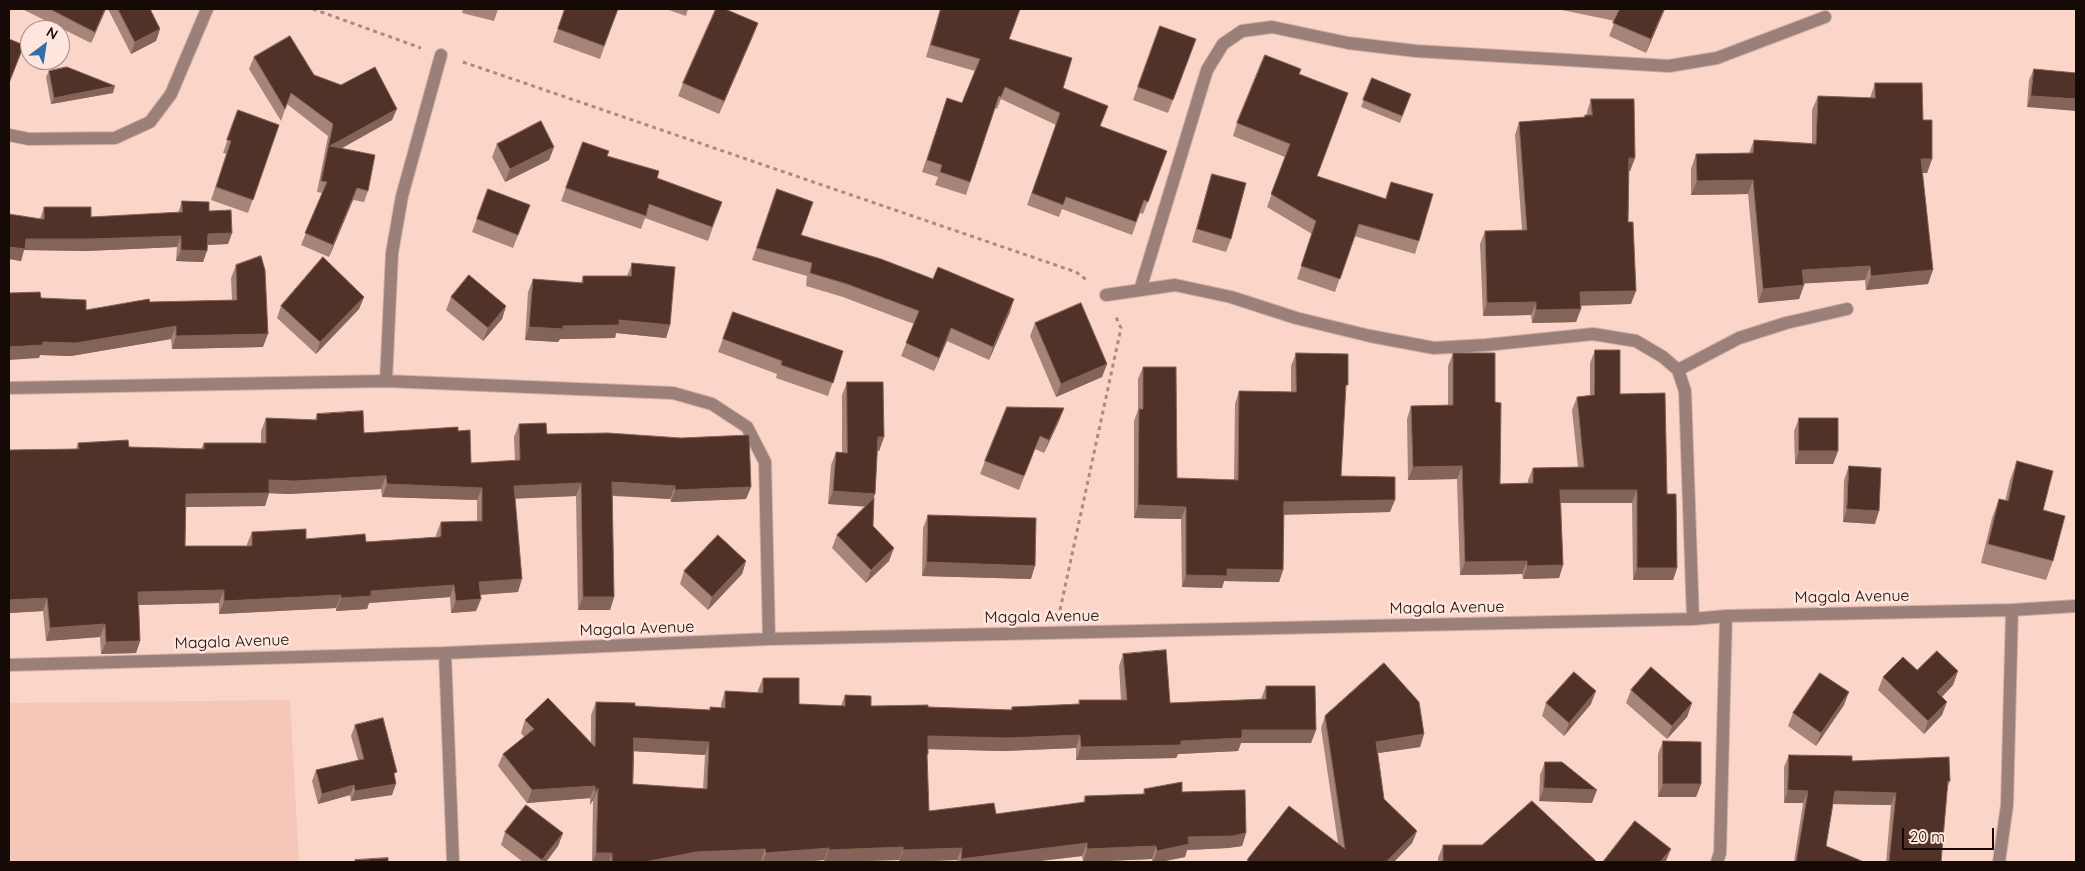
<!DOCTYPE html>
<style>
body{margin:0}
#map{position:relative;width:2085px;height:871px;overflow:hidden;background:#fcd5c9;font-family:Quicksand,sans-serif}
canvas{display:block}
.frame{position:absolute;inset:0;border:10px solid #160a06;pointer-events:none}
.north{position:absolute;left:20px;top:20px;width:50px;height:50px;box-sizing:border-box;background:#fee6df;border:1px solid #a18e88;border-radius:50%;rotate:31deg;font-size:14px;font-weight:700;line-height:20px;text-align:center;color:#160a06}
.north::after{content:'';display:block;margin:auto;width:18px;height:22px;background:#306ea5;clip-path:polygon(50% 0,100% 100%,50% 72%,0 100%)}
.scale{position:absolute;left:1902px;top:828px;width:92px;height:22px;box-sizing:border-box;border:2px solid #160a06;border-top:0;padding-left:6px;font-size:15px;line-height:18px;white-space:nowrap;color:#160a06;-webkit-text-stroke:4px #fee6df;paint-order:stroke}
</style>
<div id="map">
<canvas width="2085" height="871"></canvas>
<div class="frame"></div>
<div class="north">N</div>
<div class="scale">20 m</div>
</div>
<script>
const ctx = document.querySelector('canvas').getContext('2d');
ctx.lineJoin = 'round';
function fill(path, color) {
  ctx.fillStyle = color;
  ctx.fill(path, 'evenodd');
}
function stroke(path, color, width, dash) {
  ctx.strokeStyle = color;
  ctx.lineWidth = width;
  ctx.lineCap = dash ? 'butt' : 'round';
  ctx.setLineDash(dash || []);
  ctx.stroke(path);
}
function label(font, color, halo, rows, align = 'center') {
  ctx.font = font + ' Quicksand,sans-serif';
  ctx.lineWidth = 5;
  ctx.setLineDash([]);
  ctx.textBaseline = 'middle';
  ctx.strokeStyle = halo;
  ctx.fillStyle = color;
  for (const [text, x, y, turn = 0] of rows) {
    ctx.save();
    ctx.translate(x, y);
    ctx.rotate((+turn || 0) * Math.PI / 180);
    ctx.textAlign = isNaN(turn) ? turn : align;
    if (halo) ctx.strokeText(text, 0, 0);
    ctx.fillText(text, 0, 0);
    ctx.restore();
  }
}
const built = new Path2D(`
 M290 700 299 862H9V703Z`);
const path = new Path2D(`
 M313 9 421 48
 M463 62 1076 272 1088 281
 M1060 610 1121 328 1116 317`);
const minor = new Path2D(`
 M9 135 29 139 115 138 150 122 171 94 207 9
 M1140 290 1207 70 1223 44 1242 31 1272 27 1348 43 1416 51 1669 66 1717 58 1825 17
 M1106 295 1175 285 1231 297 1296 318 1370 336 1434 348 1486 345 1593 334 1636 341 1663 357 1678 370 1685 391 1693 619
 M1678 370 1739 338 1786 323 1847 309
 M386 381 392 253 402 196 441 55
 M9 388 386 381 673 393 712 404 747 427 765 462 769 639
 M445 653 453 862
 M9 665 445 653 769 639 1693 619 1726 616 2012 610 2076 606
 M1717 862 1720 853 1726 616
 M1999 862 2007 805 2012 610`);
const wall = new Path2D(`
 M22 9H106L91 43Z
 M108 9H150L160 29 156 41 131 54Z
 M463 9H498L494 21 462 13Z
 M565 9H618L600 59 553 42Z
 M666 9H688L686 16Z
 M940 9H1020L1009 39 1063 88 1101 126 1167 151 1143 214 1140 213 1132 235 1062 209 1059 217 1027 205 1056 125 1001 99 997 109 995 108 966 195 935 185 938 177 922 172 947 98 962 103 975 71 926 57Z
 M1562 9H1665L1646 53 1609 36 1615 21 1562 10Z
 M758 23 753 36 719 114 678 96 683 83Z
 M1160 26 1196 39 1168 113 1133 100Z
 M254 57 314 75 392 120 342 148 368 191 364 202 353 200 329 257 301 245 322 193 317 192 328 136 287 104 281 121 249 69Z
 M2034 69 2076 73 2027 107 2029 80Z
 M49 71 113 93 51 104 46 77Z
 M1299 74 1317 176 1385 199 1391 182 1419 241 1415 254 1354 236 1335 292 1297 279 1312 234 1267 207 1285 157 1233 136 1237 123Z
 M1372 78 1411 94 1400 123 1361 107Z
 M1875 83 1923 120 1932 159 1927 173H1922L1928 284 1866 290 1865 280 1804 283V285L1799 299 1758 303 1748 194 1691 195V169L1696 154 1749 153 1754 140 1812 143V110L1818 96 1870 98Z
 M1591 99 1635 158 1630 171H1629L1628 222 1631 304 1581 305 1576 322 1532 323 1531 315 1483 316 1480 244 1485 231 1522 230 1515 135 1519 122 1584 117 1585 115H1587V112Z
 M238 110 279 125 248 213 211 200 226 154 223 153Z
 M583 142 607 156 657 178 722 202 708 241 645 218 641 229 561 201Z
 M497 144 554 147 549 160 505 182 492 157Z
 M1212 174 1231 239 1226 252 1192 242 1208 187Z
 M488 189 530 205 513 248 472 232Z
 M777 189 801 235 1010 312 989 360 947 341 934 371 901 356 914 324 843 297 806 286 807 276 752 260Z
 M182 201 209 211 232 233 228 244 208 245 203 262 176 261 177 247 86 251 24 250 21 261 9 259 40 219 44 207 91 217 178 213Z
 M632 263 670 325 666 338 616 333 615 338 560 339 558 342 525 340 528 292 533 279 581 283 583 276H627Z
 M236 265 263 347 172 349 171 339 71 356 40 355 39 358 41 298 86 310 150 302 232 300 231 278Z
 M364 297 359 309 316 354 277 318 281 306Z
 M451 297 506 306 502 319 483 341 446 310Z
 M733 312 843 351 828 396 776 378 777 374 718 352Z
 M1035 323 1107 364 1102 377 1056 397 1030 336Z
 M1595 350 1620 394 1667 494 1677 568 1673 580H1633L1632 503H1561L1563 565 1559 578 1523 579 1522 574 1460 575 1457 479 1408 480 1407 419 1411 406 1448 405V366L1453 353 1495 402 1500 484 1528 483V480L1533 468 1578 467 1572 410 1577 397 1590 396V363Z
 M1296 353 1345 393 1341 476 1390 512 1284 514 1283 570 1279 582 1224 581 1222 588 1182 587 1181 519 1134 518V421L1138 410V379L1143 367 1177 478 1234 480 1235 404 1239 391 1291 392V366Z
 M847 382 884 437 879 451H877L875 494 873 499V526L889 561 866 583 832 548 837 535 865 506 828 504 831 465 836 452 842 453V395Z
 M1064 408 1059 421 1044 453 1035 449 1019 490 980 474 985 461Z
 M317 414 364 433 458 431 471 463 515 461 514 437 519 424 547 434 751 487 746 499 671 502 670 499 612 496 614 597 610 610H578L576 496 515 498 518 592 480 595 481 599 476 611 451 613 450 597 369 603 367 609 336 611V608L219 614V603L139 605 140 641 136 653 101 654 100 637 46 641 43 611 9 613V450L76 449 78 443 129 447 201 449 204 443H261V431L266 418 315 420ZM381 489 382 497 477 500V521L441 522 436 535V537L366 542 306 539 252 532 247 544V546H185L186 507 265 506 269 493 289 494Z
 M1799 418 1838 451 1833 464H1795L1794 431Z
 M2017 461 2043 510 2053 561 2046 580 1981 563 1992 518 1999 499 2005 501 2010 480Z
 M1849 466 1875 524 1843 522 1844 480Z
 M928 515 1031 579 922 576 923 528Z
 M746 561 742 574 708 610 680 584 684 571Z
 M1123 654 1170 703 1261 699 1266 686 1316 730 1311 743H1241L1238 751 1178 754 1176 758 1076 760V748L1003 751 928 749 927 758 929 811 996 814 1083 803 1085 796 1143 794 1144 789 1182 792 1246 833 1242 846 1228 848 1187 850 1185 857 1160 862H1152V859L1083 862 1082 856 1031 862H957V860L899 862V860L829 862H824V860L801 862H592L593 800 590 805V798L527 803 498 766 503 754 524 737 521 733 525 720 591 743V715L596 702 635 706 710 710V707L721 708V704L725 691 758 693V690L763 678 799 704 841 706 845 695 871 706 1010 710 1012 707 1078 704 1079 700H1121L1119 666ZM634 751 705 755 703 789 633 784Z
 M1917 670 1958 671 1953 685 1942 697V715L1924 734 1878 690 1883 677Z
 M1631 690 1692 703 1687 717 1667 739 1626 703Z
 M1546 703 1591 704 1564 736 1542 716Z
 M1844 705 1816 746 1788 726 1793 713Z
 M1325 716 1424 734 1420 747 1378 753 1384 799 1417 831 1412 843 1394 862H1247V860L1338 843 1321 728Z
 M355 725 395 778 392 795 351 801 350 795 318 804 312 781 316 770 358 760 351 736Z
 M1663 741 1701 784 1696 797H1658V754Z
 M1789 755 1852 761 1950 781 1947 788 1941 862H1886L1891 805 1833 804 1826 846 1864 862H1794L1803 803H1784V767Z
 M1545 762 1592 803 1539 801 1540 775Z
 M505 832 563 833 558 846 546 862H523L501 845Z
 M1443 845 1597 862H1438V858Z`);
const shadedWall = new Path2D(`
 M105 9H106L91 43 95 32Z
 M1664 9H1665L1646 53 1651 39Z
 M758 23 753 36 719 114 724 101Z
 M160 29 156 41 131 54 135 42Z
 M115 86 113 93 51 104 54 98Z
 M2031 96 2076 99V111L2027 107Z
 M397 109 392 120 326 157 330 146Z
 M554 147 549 160 505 182 510 169Z
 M1629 158H1635L1630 171H1625Z
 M1921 159H1932L1927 173H1915Z
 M1753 180 1748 194 1691 195 1697 181Z
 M357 188 353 200 329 257 333 245Z
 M232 233 228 244 204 245 208 234Z
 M181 236 177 247 86 251 24 250 21 261 9 259V247L26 239Z
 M181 250 207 251 203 262 176 261Z
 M1870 266 1865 280 1797 284 1802 270Z
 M1933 270 1928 284 1866 290 1871 276Z
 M1804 285 1799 299 1758 303 1763 289Z
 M1636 291 1631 304 1575 306 1580 292Z
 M364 297 359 309 316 354 320 342Z
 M1014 299 1010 312 989 360 993 347Z
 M1536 302 1531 315 1483 316 1487 303Z
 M506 306 502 319 483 341 488 328Z
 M1581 309 1576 322 1532 323 1536 310Z
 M619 320 670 325 666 338 616 333 615 338 560 339 558 342 525 340 529 327 563 326Z
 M176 326 171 339 71 356 40 355 39 358 9 360V347Z
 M951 328 947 341 934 371 939 358Z
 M268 334 263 347 172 349 176 336Z
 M1107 364 1102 377 1056 397 1061 384Z
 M1064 408 1059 421 1044 453 1049 440Z
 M878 437H884L879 451H873Z
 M1799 451H1838L1833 464H1795Z
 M1462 466 1457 479 1408 480 1413 467Z
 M386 476 381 489 289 494 265 493 269 480Z
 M612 482 675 486 670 499 607 495Z
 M581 483 576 496 509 499 514 486Z
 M387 484 482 488 477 500 382 497Z
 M751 487 746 499 671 502 675 490Z
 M1560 490H1637L1632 503H1556Z
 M833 491 875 494 870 507 828 504Z
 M269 493 265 506 181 507 186 494Z
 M1395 500 1390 512 1280 515 1284 502Z
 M1138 505 1186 507 1181 519 1134 518Z
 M1847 509 1879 511 1875 524 1843 522Z
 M894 548 889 561 866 583 871 570Z
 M746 561 742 574 708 610 712 597Z
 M1527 561 1522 574 1460 575 1465 562Z
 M927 562 1035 566 1031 579 922 576Z
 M1563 565 1559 578 1523 579 1527 566Z
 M1637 568H1677L1673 580H1633Z
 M1227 569 1283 570 1279 582 1224 581 1222 588 1182 587 1186 575Z
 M522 579 518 592 474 595 479 582Z
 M454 585 450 597 369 603 367 609 336 611 341 598 371 591Z
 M224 590 219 603 133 605 138 592Z
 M341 595 336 608 219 614 224 601Z
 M583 597H614L610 610H578Z
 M47 598 43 611 9 613V600Z
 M481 599 476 611 451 613 456 601Z
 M105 624 100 637 46 641 50 628Z
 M140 641 136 653 101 654 106 642Z
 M1958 671 1953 685 1933 706 1937 692Z
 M1596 691 1591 704 1564 736 1569 723Z
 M1849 692 1844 705 1816 746 1821 733Z
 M1947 702 1942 715 1924 734 1928 721Z
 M1692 703 1687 717 1667 739 1672 726Z
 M1242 730H1316L1311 743H1241L1238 751 1178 754 1176 758 1076 760 1081 747Z
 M1424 734 1420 747 1372 754 1376 742Z
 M1080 735 1076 748 1003 751 924 749 928 736Z
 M634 738 709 742 705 755 629 751Z
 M396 784 392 795 351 801 355 791Z
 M1663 784H1701L1696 797H1658Z
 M354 785 350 795 318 804 322 794Z
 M595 786 590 798 527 803 532 790Z
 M598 788 593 800 590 805 595 792Z
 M1544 788 1597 790 1592 803 1539 801Z
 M1788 790 1808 791 1803 803H1784Z
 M1835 791 1896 793 1891 805 1830 804Z
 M1417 831 1412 843 1394 862H1386Z
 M563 833 558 846 546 862H541Z
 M1246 833 1242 846 1228 848 1187 850 1185 857 1160 862H1153L1157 851 1188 837Z
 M1087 843 1082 856 1031 862H960L961 859Z
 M1156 846 1152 859 1083 862 1087 849Z
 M903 847 899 860 824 862 829 850Z
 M829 848 824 860 801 862H762L766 853Z
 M962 848 957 860 899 862 903 850Z
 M765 849 761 862H645L696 852Z
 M1671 849 1666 861V862H1660Z
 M596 853H612L609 862H593Z`);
const building = new Path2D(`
 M50 9H105L95 32Z
 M118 9H150L160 29 135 42Z
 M565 9H618L604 46 558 29Z
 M716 9H725L758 23 724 101 683 83Z
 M941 9H1020L1009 39 1072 58 1063 88 1108 106 1100 126 1167 151 1148 202 1144 200 1136 222 1066 197 1063 205 1032 193 1060 113 1005 87 1001 97 999 96 970 182 940 172 942 165 927 160 947 98 962 103 980 59 931 45Z
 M1620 9H1664L1651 39 1613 23Z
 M1160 26 1196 39 1173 100 1138 87Z
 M290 36 314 75 341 85 375 67 397 109 330 146 375 155 368 191 357 188 333 245 305 233 327 182 321 181 333 124 291 93 285 109 254 57Z
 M9 39 24 45 9 83Z
 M1265 55 1301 69 1299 74 1348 93 1317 176 1386 199 1391 182 1433 194 1419 241 1359 224 1340 279 1301 266 1316 221 1271 194 1290 144 1237 123Z
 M67 67 115 86 54 98 49 71Z
 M2034 69 2076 73V99L2031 96Z
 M1372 78 1411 94 1402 116 1363 100Z
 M1875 83H1922L1923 120H1932V159H1921L1933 270 1871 276 1870 266 1802 270 1804 285 1763 289 1753 180 1697 181 1696 154 1753 153 1754 140 1816 144 1818 96 1875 98Z
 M1591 99H1634L1635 158H1629L1628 222H1633L1636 291 1580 292 1581 309 1536 310V302L1487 303 1485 231 1527 230 1519 122 1585 117V115H1592Z
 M238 110 279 125 253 200 216 187 231 141 227 140Z
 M541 121 554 147 510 169 497 144Z
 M583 142 609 151 607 156 659 171 657 178 722 202 712 227 649 204 646 216 566 188Z
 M1212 174 1246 183 1231 239 1197 229Z
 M488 189 530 205 518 235 477 219Z
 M777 189 813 202 801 235 881 259 933 279 938 267 1014 299 993 347 951 328 939 358 906 343 919 311 847 284 810 273 812 263 757 248Z
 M182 201 209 202V211L231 210 232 233 208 234 207 251 181 250V236L91 239H26L25 249 9 247V214L41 219H44V207H91V217L182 212Z
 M261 256 265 270 268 334 176 336V326L76 343 43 342V345L9 347V293L40 292 41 298 86 300V310L149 299 150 302 237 300 236 265Z
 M323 257 364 297 320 342 281 306Z
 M632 263 675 267 670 325 619 320V325L563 326V329L529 327 533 279 583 283V276H631Z
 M469 275 506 306 488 328 451 297Z
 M1081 303 1107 364 1061 384 1035 323Z
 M733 312 843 351 833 383 781 365 782 361 723 339Z
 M1595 350H1620V394L1665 393 1667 494H1676L1677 568H1637V490H1560L1563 565 1527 566V561L1465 562 1462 466 1413 467 1411 406 1453 405V353H1495V402L1501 403 1500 484 1533 483V468L1584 467 1577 397 1594 395Z
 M1296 353 1348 354V385H1346L1341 476 1395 477V500L1284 502 1283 570 1227 569V576L1186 575V507L1138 505 1139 409H1143V367H1176L1177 478 1238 480 1239 391 1296 392Z
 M847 382H883L884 437H878L875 494 833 491 836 452 847 453Z
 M1007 407 1064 408 1049 440 1040 436 1024 476 985 461Z
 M363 411 364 433 458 427V431L470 430 471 463 520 460 519 424 546 423 547 434 608 433 681 438 749 435 751 487 675 490V486L612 482 614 597H583L581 483 514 486 522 579 479 582 481 599 456 601 454 585 371 591V596L341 598V595L224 601V590L138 592 140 641 106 642 105 624 50 628 47 598 9 600V450L79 449 78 443 128 440 129 447 204 449V443H266V418L317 420V414ZM386 476 387 484 482 488V521L441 522V536L439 537 366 542 365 534 306 539V529L252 532V546H185L186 494 269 493V480L294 481Z
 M1799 418H1838V451H1799Z
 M2017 461 2053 471 2043 510 2065 516 2053 561 1988 544 1999 499 2008 501Z
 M1849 466 1881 468 1879 511 1847 509Z
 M874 498 873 526 894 548 871 570 837 535Z
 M928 515 1036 518 1035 566 927 562Z
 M718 535 746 561 712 597 684 571Z
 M1166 650 1170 703 1266 699V686H1315L1316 730H1242V738L1181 741V745L1081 747 1080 735 1007 738 928 736V754H927L929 811 994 803 996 814 1085 802V796L1145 794 1144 789 1182 782V792L1245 790 1246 833 1233 836 1188 837 1189 844 1157 851 1156 846 1087 849V843L961 859 962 848 903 850V847L829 850V848L766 853 765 849 696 852 645 862H612V853H596L598 788 595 792V786L532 790 503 754 534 729 525 720 548 698 595 747 596 702 635 703V706L710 710V707L725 708V691L763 693V678H799V704L845 706V695L871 696V706L928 705V707L1012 710V707L1080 704 1079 700H1127L1123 654ZM634 738 709 742 707 789 633 784Z
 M1937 651 1958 671 1937 692 1947 702 1928 721 1883 677 1903 657 1917 670Z
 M1384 663 1419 702 1424 734 1376 742 1384 799 1417 831 1386 862H1250L1247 860 1289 806 1345 849 1325 716Z
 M1651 667 1692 703 1672 726 1631 690Z
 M1574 672 1596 691 1569 723 1546 703Z
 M1820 673 1849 692 1821 733 1793 713Z
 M383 718 397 772 394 773 396 784 355 791 354 785 322 794 316 770 364 759 355 725Z
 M1663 741 1701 742V784H1663Z
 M1789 755 1852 756V761L1949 757 1950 781H1948L1941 862H1889L1896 793 1835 791 1826 846 1864 862H1796L1808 791 1788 790Z
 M1545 762H1562L1597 790 1544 788Z
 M1532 801 1597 862H1443V845H1482Z
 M526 805 563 833 542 860 505 832Z
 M1635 821 1671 849 1660 862H1603Z
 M388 858V862H356L355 860Z`);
const streetNames = [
 ["Magala Avenue",1852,597,-1],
 ["Magala Avenue",1447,608,-1],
 ["Magala Avenue",1042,617,-1],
 ["Magala Avenue",637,629,-2],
 ["Magala Avenue",232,642,-2]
];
fill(built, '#f5c7b9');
stroke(minor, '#d3b0a6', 14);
stroke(path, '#a88b81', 3, [4, 4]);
stroke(minor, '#9a8078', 12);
fill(wall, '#a68478');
fill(shadedWall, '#846358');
fill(building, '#503228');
stroke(building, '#846358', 1);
label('16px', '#160a06', '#fee6df', streetNames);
</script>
